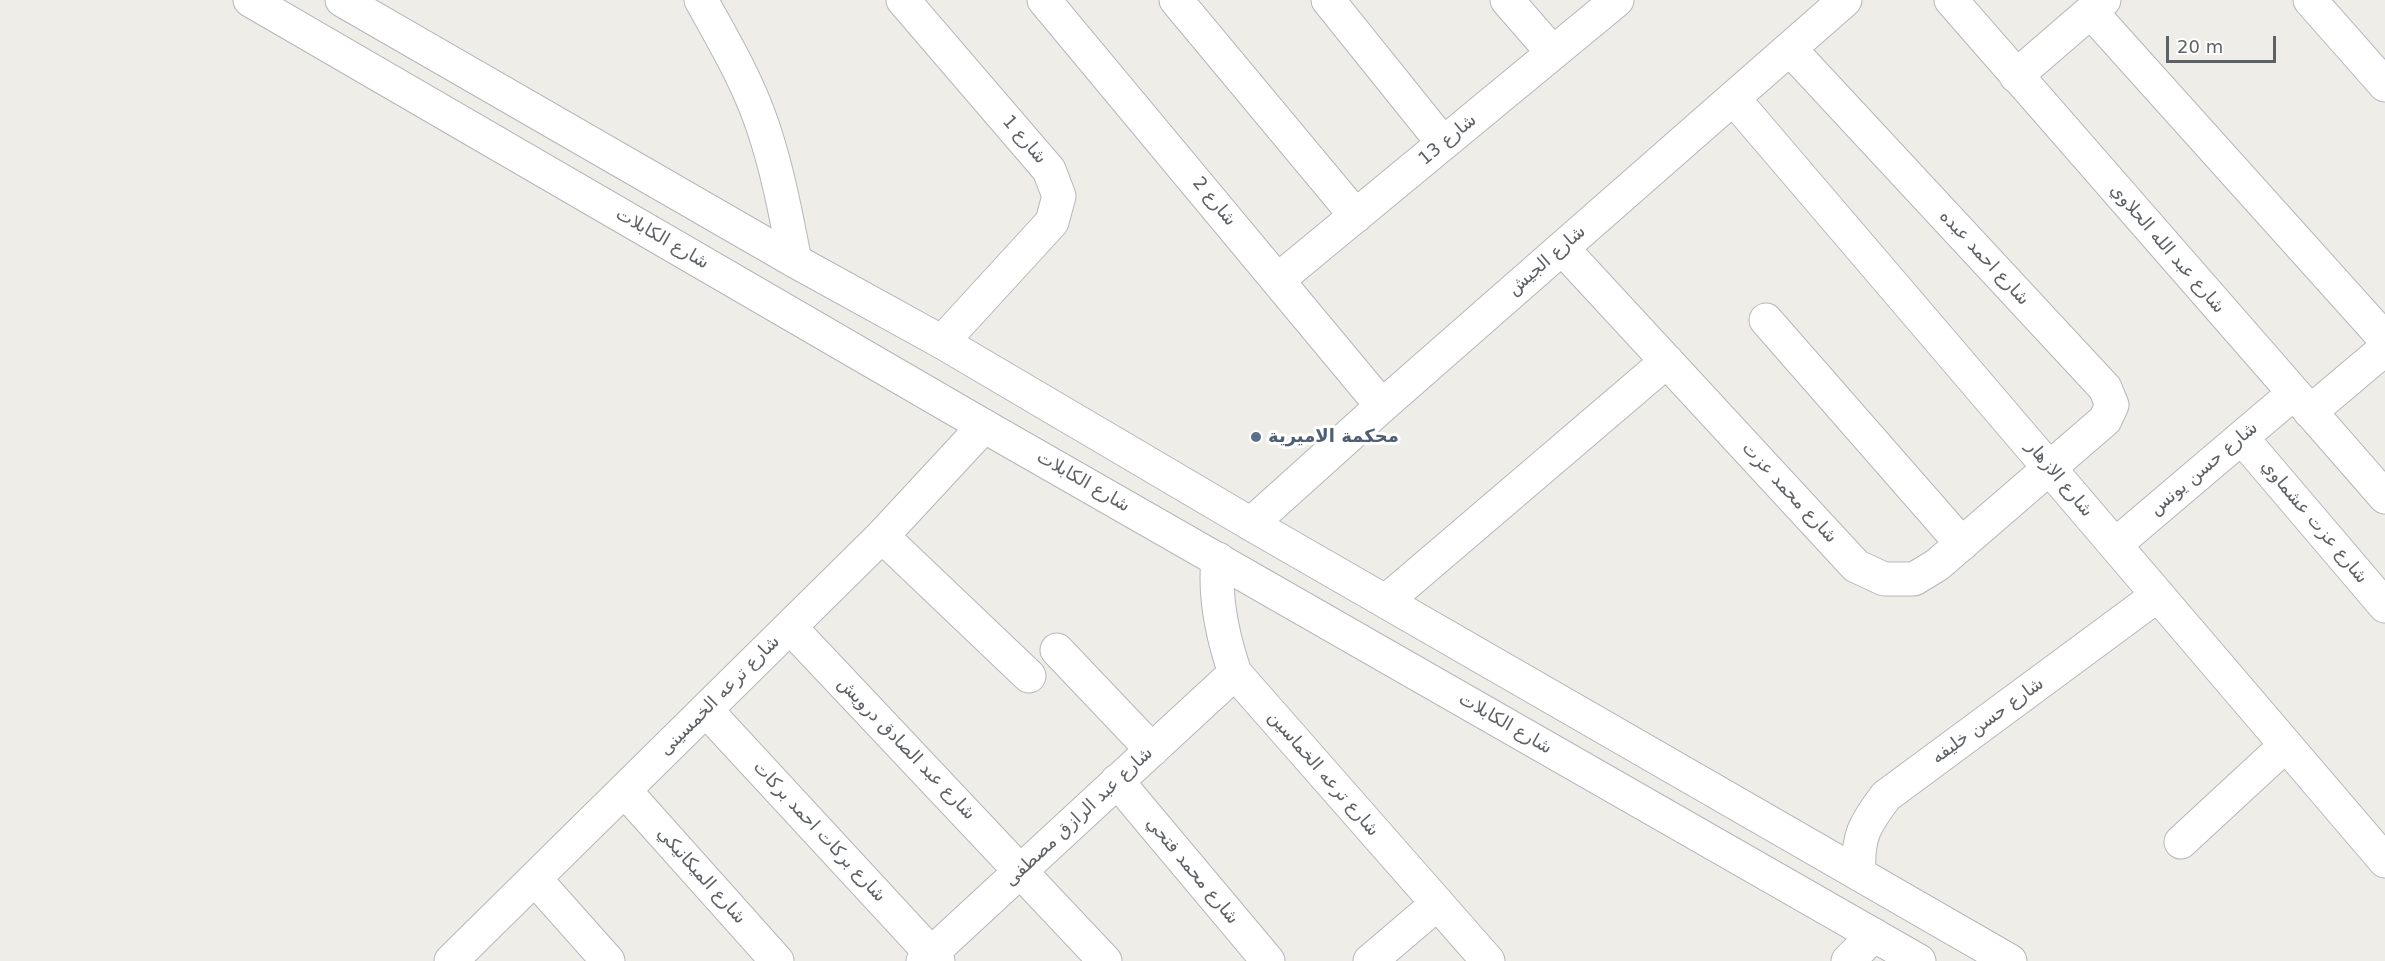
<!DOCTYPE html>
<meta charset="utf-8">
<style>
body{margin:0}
#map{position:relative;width:2385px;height:961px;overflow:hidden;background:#efede7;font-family:"DejaVu Sans",sans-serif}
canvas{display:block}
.scale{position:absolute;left:2166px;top:36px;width:110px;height:27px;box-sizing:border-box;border:3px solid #5f6265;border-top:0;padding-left:8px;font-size:18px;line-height:21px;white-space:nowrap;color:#5f6265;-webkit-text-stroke:4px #fff;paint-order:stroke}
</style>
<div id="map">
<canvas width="2385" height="961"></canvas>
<div class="scale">20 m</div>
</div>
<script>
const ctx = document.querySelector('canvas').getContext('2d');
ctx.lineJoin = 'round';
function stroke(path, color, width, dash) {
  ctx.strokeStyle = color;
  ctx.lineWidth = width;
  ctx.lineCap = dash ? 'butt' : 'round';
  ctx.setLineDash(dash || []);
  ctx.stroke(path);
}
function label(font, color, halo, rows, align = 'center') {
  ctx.font = font + ' "DejaVu Sans",Cairo,sans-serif';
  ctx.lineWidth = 6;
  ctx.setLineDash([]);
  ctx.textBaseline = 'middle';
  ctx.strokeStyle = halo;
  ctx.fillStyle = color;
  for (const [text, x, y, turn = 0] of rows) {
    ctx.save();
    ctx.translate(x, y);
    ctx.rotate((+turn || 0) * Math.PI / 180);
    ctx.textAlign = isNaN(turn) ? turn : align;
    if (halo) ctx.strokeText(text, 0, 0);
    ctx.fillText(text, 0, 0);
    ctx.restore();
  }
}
const street = new Path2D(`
 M701 0C724 41 748 82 763 127 778 171 786 216 795 261
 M903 0 1049 170 1059 196 1052 222 942 342
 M1044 0 1382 406
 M1176 0 1356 216
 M1328 0 1443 143
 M1507 0 1553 53
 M1951 0 2385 497
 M2310 0 2385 85
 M2091 12 2385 339
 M2016 76 2104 0
 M1733 98 2385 861
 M1562 248 1856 566 1884 579H1914L1937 565 2105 420 2112 405 2105 388 1790 49
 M1279 279 1617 0
 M1766 320 1962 544
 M2310 412 2385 349
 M2242 438 2385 606
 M1251 524 1382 406 1845 0
 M882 536 1029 676
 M2115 545 2294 393
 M1218 559C1214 597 1223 638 1235 673L1488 961
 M1386 601 1667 361
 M790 627 1105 961
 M1057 650 1152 750
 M706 710 938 961
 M1117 781 1268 961
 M625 791 777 961
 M2181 842 2286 745
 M1859 874C1857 837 1864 825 1886 796L2158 595
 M535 879 608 961
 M451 961 882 536 984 426
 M923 961 1235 673
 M1370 961 1437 904
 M1848 961 1874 935`);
const secondary = new Path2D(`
 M250 0 984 426 1919 961
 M342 0 795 261 942 342 1251 524 2010 961`);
const markers = [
 [1256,437,6,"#5c6f8a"]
];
const streetNames = [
 ["شارع 1",1024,140,49],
 ["شارع 13",1448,140,-40],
 ["شارع 2",1214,202,50],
 ["شارع الكابلات",662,239,30],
 ["شارع عبد الله الحلاوي",2167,249,49],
 ["شارع احمد عبده",1984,258,47],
 ["شارع الجيش",1547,261,-41],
 ["شارع حسن يونس",2204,469,-40],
 ["شارع الازهار",2059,479,50],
 ["شارع الكابلات",1083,482,30],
 ["شارع محمد عزت",1789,493,47],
 ["شارع عزت عشماوي",2314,522,50],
 ["شارع ترعه الخمسينى",720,696,-45],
 ["شارع حسن خليفه",1988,721,-36],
 ["شارع الكابلات",1505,724,30],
 ["شارع عبد الصادق درويش",906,749,46],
 ["شارع ترعه الخماسين",1323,774,49],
 ["شارع عبد الرازق مصطفى",1079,817,-43],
 ["شارع بركات احمد بركات",819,832,47],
 ["شارع محمد فتحي",1192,871,50],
 ["شارع الميكانيكي",701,876,48]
];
const serviceNames = [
 ["محكمة الاميرية",1268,437]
];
stroke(street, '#b4b7ba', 35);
stroke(secondary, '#b3b6ba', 35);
stroke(street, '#fff', 33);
stroke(secondary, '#fff', 33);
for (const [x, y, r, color] of markers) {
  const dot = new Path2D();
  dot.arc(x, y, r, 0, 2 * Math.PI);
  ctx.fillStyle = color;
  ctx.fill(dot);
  stroke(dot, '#fff', 2);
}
label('18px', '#5f6265', '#fff', streetNames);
label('bold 18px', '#4e5e75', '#fff', serviceNames, 'left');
</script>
